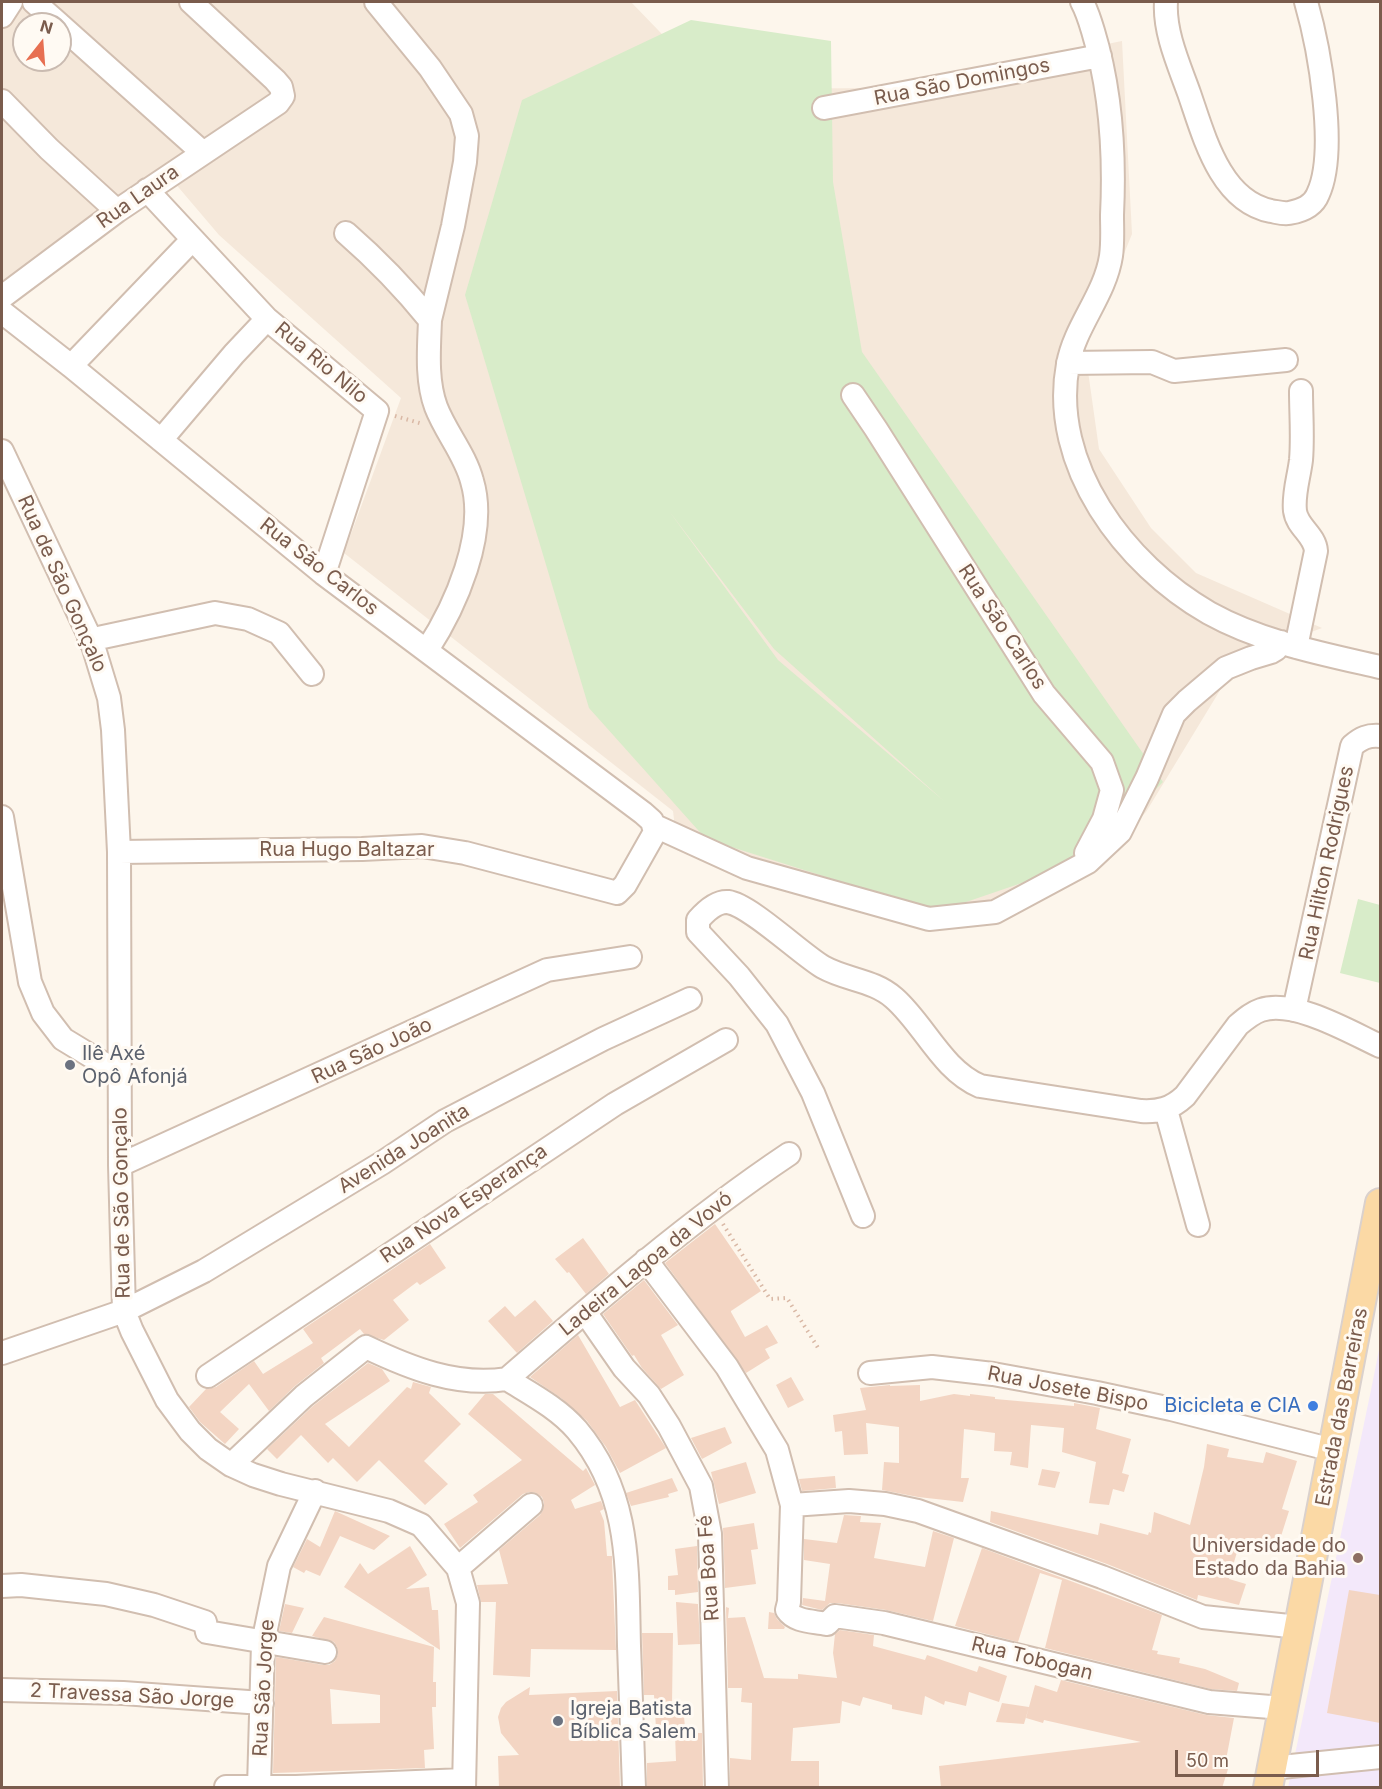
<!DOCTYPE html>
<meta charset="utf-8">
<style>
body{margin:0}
#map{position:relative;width:1382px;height:1789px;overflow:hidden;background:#fdf6ec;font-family:Inter,sans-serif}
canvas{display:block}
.frame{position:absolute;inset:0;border:3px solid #7a5c4d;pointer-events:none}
.north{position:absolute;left:12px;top:12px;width:60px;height:60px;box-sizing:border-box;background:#fffaf3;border:2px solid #cabbb1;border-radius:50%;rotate:17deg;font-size:16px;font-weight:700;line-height:24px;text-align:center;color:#7a5c4d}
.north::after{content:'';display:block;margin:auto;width:21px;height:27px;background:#e76f51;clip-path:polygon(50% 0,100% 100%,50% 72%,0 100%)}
.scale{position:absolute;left:1175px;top:1750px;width:144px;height:27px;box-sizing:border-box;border:3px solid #7a5c4d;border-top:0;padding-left:8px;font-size:18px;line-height:21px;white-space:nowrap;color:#7a5c4d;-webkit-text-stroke:4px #fffaf3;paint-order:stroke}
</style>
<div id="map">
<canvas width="1382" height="1789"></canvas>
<div class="frame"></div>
<div class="north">N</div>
<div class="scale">50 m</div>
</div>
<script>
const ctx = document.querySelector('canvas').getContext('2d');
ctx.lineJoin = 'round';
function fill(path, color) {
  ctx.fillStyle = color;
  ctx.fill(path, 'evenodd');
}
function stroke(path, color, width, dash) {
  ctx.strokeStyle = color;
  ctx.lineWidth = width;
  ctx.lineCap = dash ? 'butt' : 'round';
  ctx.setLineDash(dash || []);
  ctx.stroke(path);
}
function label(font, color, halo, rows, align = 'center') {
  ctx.font = font + ' Inter,sans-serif';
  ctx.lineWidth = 6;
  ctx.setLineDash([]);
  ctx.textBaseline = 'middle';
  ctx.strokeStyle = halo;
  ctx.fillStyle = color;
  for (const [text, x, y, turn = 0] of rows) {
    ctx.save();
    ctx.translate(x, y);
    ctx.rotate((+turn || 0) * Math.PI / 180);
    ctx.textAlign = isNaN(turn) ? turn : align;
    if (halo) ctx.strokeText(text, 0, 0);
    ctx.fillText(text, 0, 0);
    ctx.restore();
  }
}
const residential = new Path2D(`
 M2 2H631L715 89 889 88 1122 41 1132 234 1085 350 1099 449 1151 528 1196 573 1322 628 1239 659 1146 812 1097 865 997 921 903 916 675 828 673 811 344 553 401 398 219 235 168 175 16 288 2 279ZM24 24H60V60H24Z`);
const education = new Path2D(`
 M1380 1345V1787L1288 1788 1371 1390Z`);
const green = new Path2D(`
 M691 20 831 41 833 182 862 352 1163 782 1083 862 937 912 706 839 589 708 465 295 522 100ZM669 511 774 649 944 801 778 660Z
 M1358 899 1380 905V983L1340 973Z`);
const building = new Path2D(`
 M715 1224 761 1291 731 1311V1312L745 1337 767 1325 778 1343 765 1349 770 1358 746 1373 665 1263Z
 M583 1238 609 1274 586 1294 569 1272 567 1273 555 1259Z
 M430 1244 446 1268 420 1285 417 1282 393 1300 409 1320 384 1340 364 1334 360 1329 321 1358 324 1363 295 1386 269 1411 249 1384 220 1412 239 1429 225 1444 200 1422 189 1407 206 1389 216 1387 254 1361 263 1374 313 1343 303 1329Z
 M644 1280 678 1325 661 1335 684 1375 661 1389 642 1368 634 1355 632 1356 603 1314Z
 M535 1300 553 1321 517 1353 488 1321 505 1306 515 1317Z
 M578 1335 620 1407 635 1400 666 1448 620 1473 606 1447 587 1421 561 1398 530 1377Z
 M368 1363 382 1369 390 1381 325 1424 349 1447 407 1387 411 1389 413 1382 431 1387 429 1393 461 1424 424 1461 448 1484 425 1505 379 1460 357 1482 333 1458 328 1463 301 1435 277 1459 267 1449 313 1406Z
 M791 1377 804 1400 788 1408 776 1385Z
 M890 1385V1386L920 1385V1401L954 1394 970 1396V1394L995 1397V1399L1074 1406V1403L1100 1408 1096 1429 1131 1439 1122 1473 1129 1475 1124 1492 1113 1489 1109 1505 1089 1503 1096 1462 1062 1452 1064 1428 1031 1425 1028 1468 1010 1465 1012 1452 994 1451 995 1433 964 1429 961 1478H969L963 1502 918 1497 882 1490 884 1462 899 1463V1427L866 1423 868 1454 844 1455 842 1431 835 1432 833 1415 866 1410 860 1388Z
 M485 1394H493L583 1471 586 1468 595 1485 571 1500 575 1509 601 1501 604 1509 600 1511 604 1521 607 1556H612V1561L616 1650 531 1649 530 1677 493 1675 496 1602H481L477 1585 508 1584 499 1550 540 1515 543 1510 544 1503 542 1497 536 1493 529 1492 523 1494 460 1548 444 1524 478 1502 473 1495 522 1460 468 1414Z
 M725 1427 732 1443 702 1459 691 1438Z
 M1207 1444 1229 1449 1227 1457 1263 1463 1266 1452 1297 1461 1282 1509 1289 1511 1276 1552 1240 1542 1229 1579 1246 1584 1239 1605 1198 1595 1197 1600 1107 1564 990 1522 991 1511 1098 1535 1100 1523 1148 1535 1149 1532 1151 1533 1154 1512 1190 1525 1204 1467Z
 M746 1462 756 1493 719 1504 711 1472Z
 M1042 1469 1060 1472 1055 1488 1038 1485Z
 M835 1476 836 1488 802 1491 799 1479Z
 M672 1478 678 1491 668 1494 669 1497 631 1506 626 1493Z
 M335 1511 390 1536 374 1550 340 1536 320 1576 306 1570 304 1573 293 1567 307 1539 320 1547Z
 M844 1515 861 1516 860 1522 881 1523 874 1558 925 1567 933 1531 954 1538 933 1621 886 1610 837 1603H830L822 1610 802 1605 803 1598 825 1601 830 1564 804 1560V1539L837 1543Z
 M754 1523 758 1549 751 1550 756 1584 725 1588 723 1528Z
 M410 1546 427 1575 406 1589 429 1587 432 1610H438L440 1650 344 1587 360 1563 368 1574Z
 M697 1546 698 1592 675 1595V1590H668V1576L678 1575 675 1549Z
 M982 1548 1162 1615 1152 1650 1158 1651 1157 1654 1180 1658 1179 1663 1205 1669 1239 1683 1237 1691 1211 1689 1045 1648 1062 1580 1040 1573 1018 1642 955 1626Z
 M1349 1590 1380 1595V1723L1327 1713Z
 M676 1602 698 1604 700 1644 678 1645Z
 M285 1604 304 1608 292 1633 279 1631Z
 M726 1607 729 1608 728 1618 745 1617 764 1678 798 1679V1674L837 1678 833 1653 835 1634 840 1630 874 1635 873 1646 925 1660 927 1655 977 1672 979 1666 1007 1676 999 1702 969 1692 966 1706 945 1701 944 1705 925 1696 922 1715 892 1709V1705L863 1697 860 1706 842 1701 840 1723 793 1728 791 1761H819V1786L730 1788V1758L751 1760 752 1703 741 1702 742 1688H728Z
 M769 1612 774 1613 777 1619 785 1627 784 1629H768Z
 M324 1617 434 1647 433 1682H436V1707H432L434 1749 424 1750 425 1768 273 1773 276 1657 323 1665H329L335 1661 338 1654 337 1647 334 1642 312 1636ZM330 1689 380 1695V1723L332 1724Z
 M642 1633H673L672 1704H683L685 1728 656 1729 654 1695H644Z
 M1061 1680 1206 1715 1234 1718 1225 1765 1229 1766 1222 1788H941L939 1766 1141 1742 1044 1720 1043 1723 1026 1718 1035 1685 1057 1692Z
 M530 1687 529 1695 617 1691 620 1788H499L498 1756 519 1755 501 1733 498 1717 501 1708 506 1702Z
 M1002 1703 1029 1707 1024 1724 996 1722Z
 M675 1733H702L703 1788H647V1763L676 1761Z`);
const path = new Path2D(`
 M395 416 423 424
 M723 1224 770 1299 787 1298 820 1351`);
const minor = new Path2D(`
 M34 2 59 24
 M376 2 430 68 461 114 467 136 465 162 453 226 430 320
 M1082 2C1087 11 1090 21 1093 31 1111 90 1115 153 1112 215 1112 228 1113 242 1111 256 1105 295 1075 326 1068 364 1049 465 1125 565 1209 613 1261 642 1323 654 1380 667
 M1166 2C1164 32 1179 65 1189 93 1204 136 1220 201 1271 211 1277 212 1283 214 1289 213 1301 211 1313 207 1318 194 1338 151 1319 47 1306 2
 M2 16 11 2
 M60 25 202 152
 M2 101 49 149 117 211
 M824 108 1100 56
 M147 190 267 319 377 411 324 574
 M346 233C377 260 404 288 430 320 429 348 426 380 436 407 446 433 465 454 472 481 488 534 455 607 427 650
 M2 297 117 211 278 103 283 96 281 87 275 80 191 2
 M2 312 71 366 324 574 643 813 652 821 655 832 625 885 617 893 465 853 422 846 362 849 119 852
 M1068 363 1152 362 1174 371 1286 360
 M71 366 192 240
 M853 395 876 429 1044 694 1102 762 1112 790 1104 819 1086 853 1088 861
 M161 440 234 354 267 319
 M2 451 92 642 109 698 113 730 119 852 120 1165 124 1311 132 1331 167 1400 190 1431 208 1449 231 1465 253 1475 281 1484 389 1511 421 1525 458 1568 468 1603 464 1788
 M89 640 215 613 248 619 279 633 312 674
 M1296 647 1316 551C1315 535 1297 527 1295 511 1293 494 1299 477 1301 460 1303 437 1301 414 1301 391
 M2 817 30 982 43 1013 63 1039 119 1073
 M655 826 747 868 929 919 995 912 1088 862 1120 832 1147 778 1174 714 1187 701 1226 668 1251 658 1271 652 1276 649 1281 642
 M1294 1010 1352 746C1361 738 1368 735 1380 736
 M1166 1110 1198 1225
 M120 1165 547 970 630 957
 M863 1216 813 1093 777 1024 739 976 698 932V920C705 912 716 901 728 902 750 905 801 954 823 967 846 980 874 980 894 998 924 1024 942 1070 980 1086L1141 1111C1159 1112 1171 1109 1185 1096L1238 1025C1245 1019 1252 1013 1261 1010 1294 999 1350 1032 1380 1046
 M646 1260 727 1367 777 1450 792 1505 789 1602 787 1610C795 1622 813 1621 827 1624L835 1616 884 1623 1209 1702 1283 1708
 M585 1312 624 1368 649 1395 669 1426 701 1486 710 1534 717 1788
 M2 1353 124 1311 204 1271 382 1163 445 1121 603 1039 690 999
 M870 1373 932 1367 993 1374 1097 1393 1171 1409 1333 1450
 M208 1376 615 1104 726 1040
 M507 1379C598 1300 689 1221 789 1154
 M231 1465 304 1396 366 1347C410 1368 457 1387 507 1379 531 1394 558 1408 577 1430 631 1494 627 1567 629 1646 631 1693 632 1740 634 1788
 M792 1505 849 1501 885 1504 918 1511 1102 1577 1203 1617 1299 1627
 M458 1568 531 1505
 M2 1586 21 1585 106 1594 154 1605 205 1622 207 1632 325 1652
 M2 1690 123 1693 262 1703
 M1271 1768 1380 1757
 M226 1787H296L464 1780
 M259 1787 263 1643 279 1566 315 1491`);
const major = new Path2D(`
 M1268 1788 1380 1203`);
const markers = [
 [70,1065,6,"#6b7280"],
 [1313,1406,6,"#3f7fe0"],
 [1358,1558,6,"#8d6e63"],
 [558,1721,6,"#6b7280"]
];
const streetNames = [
 ["Rua São Domingos",962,82,-11],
 ["Rua Laura",138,197,-35],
 ["Rua Rio Nilo",321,363,40],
 ["Rua São Carlos",319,567,38],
 ["Rua de São Gonçalo",62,584,66],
 ["Rua São Carlos",1002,627,57],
 ["Rua Hugo Baltazar",347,850],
 ["Rua Hilton Rodrigues",1327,863,-78],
 ["Rua São João",372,1051,-25],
 ["Avenida Joanita",404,1149,-32],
 ["Rua de São Gonçalo",122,1203,-91],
 ["Rua Nova Esperança",464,1204,-34],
 ["Ladeira Lagoa da Vovó",646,1264,-39],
 ["Rua Josete Bispo",1068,1389,11],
 ["Estrada das Barreiras",1342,1407,-79],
 ["Rua Boa Fé",709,1568,-94],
 ["Rua Tobogan",1032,1659,14],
 ["Rua São Jorge",264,1688,-87],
 ["2 Travessa São Jorge",132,1696,3]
];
const worshipNames = [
 ["Ilê Axé",82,1054],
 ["Opô Afonjá",82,1077],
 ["Igreja Batista",570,1709],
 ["Bíblica Salem",570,1732]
];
const shopNames = [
 ["Bicicleta e CIA",1301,1406]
];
const educationNames = [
 ["Universidade do",1346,1546],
 ["Estado da Bahia",1346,1569]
];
fill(residential, '#f5e8da');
fill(education, '#f3e8fa');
fill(green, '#d8ecc9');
fill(building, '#f3d5c3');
stroke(minor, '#d1beb0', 26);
stroke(major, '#dad1cd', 32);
stroke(path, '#d9b8a5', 4, [1.5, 4.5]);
stroke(minor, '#fff', 22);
stroke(major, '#fbd9a5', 28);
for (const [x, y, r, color] of markers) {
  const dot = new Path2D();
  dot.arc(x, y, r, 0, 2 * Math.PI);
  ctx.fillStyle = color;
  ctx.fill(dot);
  stroke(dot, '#fffaf3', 2);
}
label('20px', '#7a5c4d', '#fffaf3', streetNames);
label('20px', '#5b616d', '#fffaf3', worshipNames, 'left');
label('20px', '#366cbe', '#fffaf3', shopNames, 'right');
label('20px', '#785e54', '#fffaf3', educationNames, 'right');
</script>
